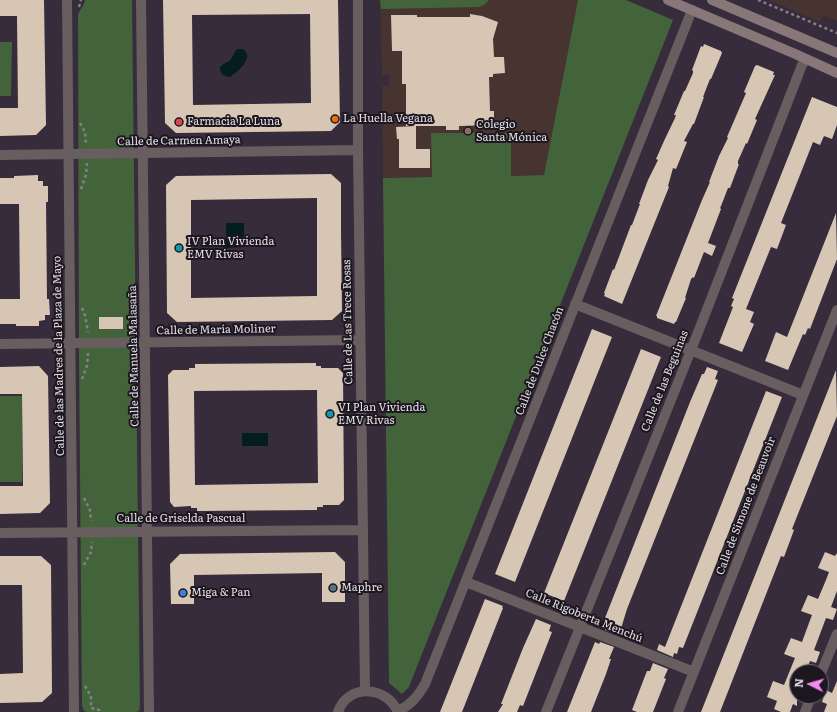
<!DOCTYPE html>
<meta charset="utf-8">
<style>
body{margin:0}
#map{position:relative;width:837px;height:712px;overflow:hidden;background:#372c3c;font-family:Literata,serif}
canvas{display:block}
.north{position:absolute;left:789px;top:664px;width:40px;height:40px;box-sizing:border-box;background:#1c171e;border:1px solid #6c676f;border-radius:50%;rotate:275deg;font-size:11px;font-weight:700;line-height:16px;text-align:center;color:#e5dee8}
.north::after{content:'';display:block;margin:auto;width:14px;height:18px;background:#f489f1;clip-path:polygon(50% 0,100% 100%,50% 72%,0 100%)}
</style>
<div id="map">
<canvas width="837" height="712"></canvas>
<div class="north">N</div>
</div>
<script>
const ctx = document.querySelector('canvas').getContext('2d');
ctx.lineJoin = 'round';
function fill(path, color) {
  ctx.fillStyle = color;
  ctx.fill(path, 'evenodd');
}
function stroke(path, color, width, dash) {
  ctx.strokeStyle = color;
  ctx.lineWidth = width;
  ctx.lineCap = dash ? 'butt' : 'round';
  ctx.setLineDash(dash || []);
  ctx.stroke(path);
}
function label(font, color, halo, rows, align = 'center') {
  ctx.font = font + ' Literata,serif';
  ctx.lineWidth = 4;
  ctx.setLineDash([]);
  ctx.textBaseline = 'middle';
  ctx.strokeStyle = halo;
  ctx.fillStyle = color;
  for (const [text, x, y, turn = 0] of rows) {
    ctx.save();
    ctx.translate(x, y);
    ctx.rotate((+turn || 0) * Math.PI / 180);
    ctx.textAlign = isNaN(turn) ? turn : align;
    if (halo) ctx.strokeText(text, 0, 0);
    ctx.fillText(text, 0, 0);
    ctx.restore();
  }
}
const education = new Path2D(`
 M380 0H578L544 175 383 178 382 86H389V75H382Z
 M769 0H837V21L823 15 820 22Z`);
const green = new Path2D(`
 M85 0H132L140 706 139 711 136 712H87L84 711 82 706 79 356 78 14 84 4Z
 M380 0H489L484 5 479 7 381 9Z
 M578 0H626L673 20 412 679 409 687 402 694 389 683V681L383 178 432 177 431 133H511V176L544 175Z
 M0 42H12L11 96H0Z
 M0 396H22V482H0Z`);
const water = new Path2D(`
 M237 49C241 49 244 48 246 52 252 60 236 73 230 77 223 76 220 74 220 67 223 63 228 63 231 59 234 55 234 52 237 49Z
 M226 223H244V247L226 248Z
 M242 433H268V446H242Z`);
const building = new Path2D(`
 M0 0H44L46 125 36 135 0 136V108H18L17 16H0Z
 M163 0H338L340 122 331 131 176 133 165 123ZM310 14 311 103 193 105 192 15Z
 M470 14 482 16 498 22 493 39 494 57H504L505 73 493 74V77H489L490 111H494V125L459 126V130H446V126H406V84H402V51H392L391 15H417V17H470Z
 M704 44 721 51 722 53 711 79H710L703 97H704L694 124H693L684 141 687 142 676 169 673 168 668 186 669 187 622 304 604 296 605 294 604 293 613 269 614 270 631 225H632L640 204H639L648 180 658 160 656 159 664 141 675 118 676 115H674L684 91H685L693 73V71L692 70 701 46 703 47Z
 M757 65 774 72 773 75H775L755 119 757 120 747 144 746 143 738 161V164H739L730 188H728L721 206 720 208 721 209 708 243 716 246 712 256 704 252 694 278 693 277 691 279 685 298H686L676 322H675L674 324 657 318V316H656L702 200 710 182H709L719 156 728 138 727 137 746 93 744 92 755 66Z
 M812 97 837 107V125L832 139 824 136 820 145 813 142 781 223 786 225 777 249 771 247 746 309 754 312 750 322 754 324 742 352 719 343 733 307 731 306 734 299 732 298Z
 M416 126V149H430V168H399V139H397L396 127Z
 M331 174 341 183V232L342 311 332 320 177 322 167 313 166 185 176 176ZM317 198V296L191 298V200Z
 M38 175V181H43V186H48V202H46L47 299H49L50 315H45V320L39 321V326H16V324H0V299H20L19 204H0V178H14V176Z
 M836 213 837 259 810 329 808 328 805 335 803 334 788 370 765 361 776 332 787 337Z
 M99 317H123V329H99Z
 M592 329 612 337 515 582 495 574Z
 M641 349 661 357 564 601 544 593Z
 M316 363V366H321V368H338L343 373 344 500 339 505H323V507H317V510L197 511V508H191V506L174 507 170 502 168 375 173 370H189V368H195V364ZM317 390 318 483 195 485 194 391Z
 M39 366 48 376 50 503 40 513 0 514V486H23L22 394H0V367Z
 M707 367 718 371 715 379 718 380 627 609 619 635 605 630 609 619 605 618 690 402 702 374H704Z
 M836 370 837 416 792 529 794 530 784 557 781 556 720 712H701Z
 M766 391 782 397 683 648 679 647 677 654 674 653 673 657 657 650 659 644 665 647Z
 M335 552 345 562V602H322V573L194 575V604H171L170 564 180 554Z
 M825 552 835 556 837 553V591L831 607 837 609 833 620 826 618 814 650 820 652 816 663 810 661 806 671 797 668V706L793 704 790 712H781L774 709 777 701 767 697 773 681 784 685 795 658 784 654 791 638 802 642 809 623 812 615 801 611 808 595 818 599 826 580 829 572 818 568Z
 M0 556H41L51 565 52 693 42 702 0 703V674L23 673 22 585H0Z
 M485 599 503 606 502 607 503 608 462 712H440Z
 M536 619 551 625 549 631 552 632 523 706 520 705 517 712H498L503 704H501L523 648Z
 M595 642 599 644 600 642 614 647 609 659H611L606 674 591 712H567Z
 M653 663 668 669 664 678 666 679 653 712H637L632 710 645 676 647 671H650Z
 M837 681V712H824L827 704 822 702 826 690 832 693Z`);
const path = new Path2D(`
 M758 0 837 33
 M79 7 81 0
 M80 123 85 132 86 144
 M81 189 86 175 87 163
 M82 308 85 315 88 332
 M82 379 87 366 88 353
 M84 498 90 510 91 521
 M84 565 91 552 92 542
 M85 686 91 696V708L99 710V712`);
const street = new Path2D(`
 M67 0 74 712
 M141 0 149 712
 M358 0V150L365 691
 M0 155 358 150
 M575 304 803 395
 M0 344 360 340
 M0 533 363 530
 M466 582 694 672
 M821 673 837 634
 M398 711C411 705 418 696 425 684L692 10
 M338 712C348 683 387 686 398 712
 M546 712 697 335 802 65 806 59
 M678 712 837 310
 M805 712 811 696`);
const secondary = new Path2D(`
 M668 0 793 53 837 73
 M712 0 837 53`);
const markers = [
 [335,119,4,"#e8710a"],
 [179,122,4,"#e0444e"],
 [468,131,4,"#8d6e63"],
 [179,248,4,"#0f9aa8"],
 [330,414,4,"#0f9aa8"],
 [333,588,4,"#5c6f8a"],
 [183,593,4,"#3f7fe0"]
];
const poiNames = [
 ["La Huella Vegana",343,119],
 ["Farmacia La Luna",187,122],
 ["Colegio",476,125],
 ["Santa Mónica",476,138],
 ["IV Plan Vivienda",187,242],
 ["EMV Rivas",187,255],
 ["VI Plan Vivienda",338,408],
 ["EMV Rivas",338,421],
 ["Maphre",341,588],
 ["Miga & Pan",191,593]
];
const streetNames = [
 ["Calle de Carmen Amaya",179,141,-1],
 ["Calle de Las Trece Rosas",348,322,-91],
 ["Calle de María Moliner",216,330,-1],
 ["Calle de las Madres de la Plaza de Mayo",59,356,-91],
 ["Calle de Manuela Malasaña",134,356,-91],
 ["Calle de Dulce Chacón",540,361,-69],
 ["Calle de las Beguinas",665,381,-68],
 ["Calle de Simone de Beauvoir",746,506,-69],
 ["Calle de Griselda Pascual",181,519],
 ["Calle Rigoberta Menchú",584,616,22]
];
fill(education, '#473330');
fill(green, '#43643b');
fill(water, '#041e1f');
fill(building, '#d8c6b4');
stroke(path, '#877e8b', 2.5, [3, 3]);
stroke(street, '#695e5f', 10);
stroke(secondary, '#887778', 10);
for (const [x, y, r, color] of markers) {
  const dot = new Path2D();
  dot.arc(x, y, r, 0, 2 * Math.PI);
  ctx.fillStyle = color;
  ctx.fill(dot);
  stroke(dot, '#1c171e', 1.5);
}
label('11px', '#e5dee8', '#1c171e', poiNames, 'left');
label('11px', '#e5dee8', '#1c171e', streetNames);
</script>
